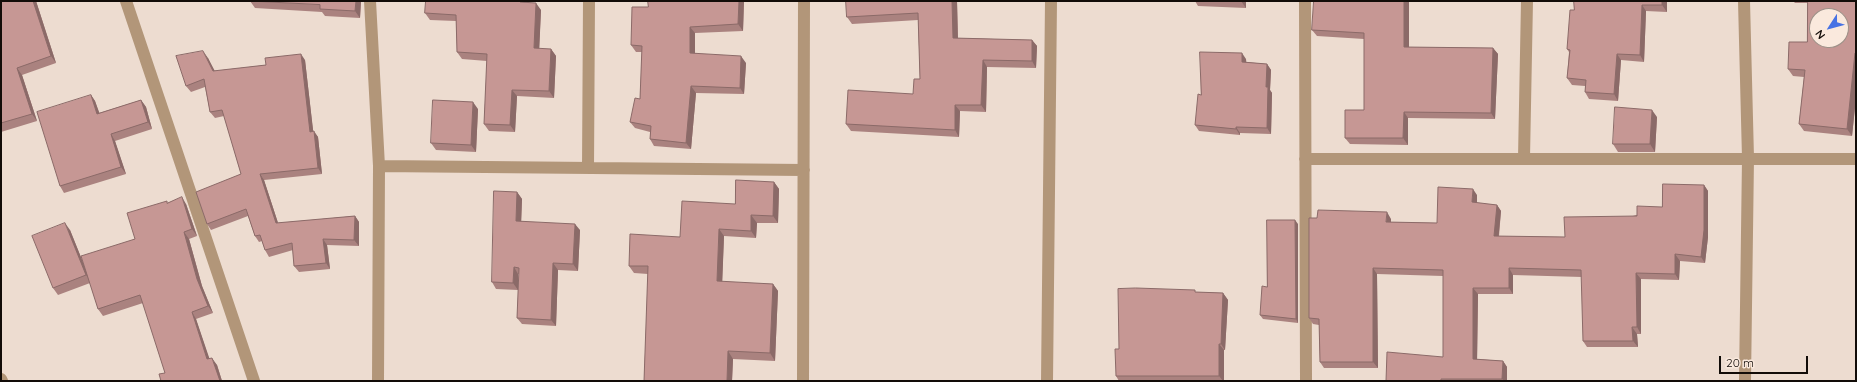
<!DOCTYPE html>
<style>
body{margin:0}
#map{position:relative;width:1857px;height:382px;overflow:hidden;background:#eddcd0;font-family:Quicksand,sans-serif}
canvas{display:block}
.frame{position:absolute;inset:0;border:2px solid #120c08;pointer-events:none}
.north{position:absolute;left:1809px;top:8px;width:40px;height:40px;box-sizing:border-box;background:#fae9dd;border:1px solid #9d9188;border-radius:50%;rotate:234deg;font-size:11px;font-weight:700;line-height:16px;text-align:center;color:#120c08}
.north::after{content:'';display:block;margin:auto;width:14px;height:18px;background:#4772e4;clip-path:polygon(50% 0,100% 100%,50% 72%,0 100%)}
.scale{position:absolute;left:1719px;top:356px;width:89px;height:18px;box-sizing:border-box;border:2px solid #120c08;border-top:0;padding-left:5px;font-size:12px;line-height:14px;white-space:nowrap;color:#120c08;-webkit-text-stroke:3px #fae9dd;paint-order:stroke}
</style>
<div id="map">
<canvas width="1857" height="382"></canvas>
<div class="frame"></div>
<div class="north">N</div>
<div class="scale">20 m</div>
</div>
<script>
const ctx = document.querySelector('canvas').getContext('2d');
ctx.lineJoin = 'round';
function stroke(path, color, width, dash) {
  ctx.strokeStyle = color;
  ctx.lineWidth = width;
  ctx.lineCap = dash ? 'butt' : 'round';
  ctx.setLineDash(dash || []);
  ctx.stroke(path);
}
function fill(path, color) {
  ctx.fillStyle = color;
  ctx.fill(path, 'evenodd');
}
const street = new Path2D(`
 M126 1 254 381
 M370 1 379 166 378 381
 M1305 1 1306 381
 M1744 1 1748 158 1745 381
 M1524 158 1527 1
 M1305 159H1856
 M379 166 804 170
 M588 168 589 1
 M1 379 2 381
 M803 381 804 1
 M1047 381 1051 1`);
const wall = new Path2D(`
 M1 1H36L56 63 22 75 37 121 1 132Z
 M250 1H361L360 18 325 16 322 12 255 8Z
 M426 1H525V2L541 10 539 49H551L556 56 554 98 517 96 515 132 489 131 484 124 487 61 462 59 457 52 456 21 430 20 425 13Z
 M648 1H744L743 31 695 33V53L746 63 744 94 696 93 691 149 654 146 650 139V132L635 128 630 122 640 99 642 52H636L631 45 648 7Z
 M846 1H959H957L958 38 1032 40 1037 46 1036 68 987 67 986 112 960 111 959 137 851 131 846 124 913 94 920 79 918 20 852 24 847 17Z
 M1195 1H1246V8L1198 6Z
 M1314 1H1409V47L1493 48 1498 54 1495 119 1408 118V145L1350 144 1345 138 1364 110V39L1317 36 1312 30Z
 M1439 1H1469V2Z
 M1574 1H1667V12L1646 11 1644 62 1621 60 1618 101 1589 99 1585 92V86L1572 85 1567 78 1569 52 1567 49 1574 10Z
 M1793 1H1856V98L1852 136 1804 131 1799 124 1804 77 1793 76 1788 69 1807 42 1808 3H1795Z
 M208 58 214 71 266 65 305 60 313 131 318 137 322 174 264 180 278 223 355 216 359 222V246L327 245 330 269 299 272 294 266 293 250 269 257 265 250 262 241 259 242 255 236 248 216 211 230 207 224 241 174 224 116 215 118 210 112 205 87 191 92 186 86Z
 M1246 59V62L1267 64 1271 70 1270 90 1272 93 1271 134 1240 133V135L1199 131 1195 125 1201 95Z
 M91 95 95 101 99 113 141 100 146 107 152 129 115 141 126 174 64 193 60 186Z
 M478 109 476 152 436 150 431 143Z
 M1657 117 1655 152H1618L1613 144Z
 M774 182 779 189 778 223H757L756 238 724 236 722 282 773 284 778 291 775 361 733 359 732 381H644L648 274 634 273 629 266 680 237Z
 M1704 185 1708 191V237L1705 263 1680 261 1679 280 1641 279V334H1637L1638 347H1587L1583 341 1582 277 1513 275V294H1478L1477 359 1503 361 1507 367V381H1386L1443 357V276L1377 274 1378 368H1324L1320 362 1319 325 1313 324 1309 318 1391 219V222L1437 223 1477 195V203L1497 205 1501 211 1499 236 1565 237 1662 207Z
 M517 192 522 199 521 221 580 230 578 271 558 270 556 326 522 324 517 318 519 274H518V290L496 289 492 282Z
 M168 203 186 204 197 236 189 239 202 286 213 313 196 319 209 359 217 365 222 381H161L165 373 143 303 103 316 98 309 90 283 58 295 53 288 70 230 86 270 135 239Z
 M1298 224V323L1263 319 1260 315 1267 287Z
 M1196 292 1223 293 1228 300 1225 350H1224V381H1119L1116 376 1119 349Z`);
const shadedWall = new Path2D(`
 M33 1H36L56 63 51 56Z
 M356 1H361L360 18 355 11Z
 M739 1H744L743 31 738 24Z
 M952 1H957L958 44 953 38Z
 M1241 1H1246V8Z
 M1404 1H1409V53L1404 47Z
 M1662 1H1667V12L1662 5Z
 M536 3 541 10 539 55 534 48Z
 M1642 5 1646 11 1644 62 1640 55Z
 M690 27 695 33V60L690 53Z
 M1032 40 1037 46 1036 68 1032 61Z
 M1493 48 1498 54 1495 119 1491 113Z
 M551 49 556 56 554 98 549 91Z
 M203 51 208 58 218 77 213 71Z
 M1242 53 1246 59 1247 68 1242 62Z
 M1855 53 1856 54V98L1852 136 1847 129Z
 M301 54 305 60 314 138 310 132Z
 M1617 54 1621 60 1618 101 1614 94Z
 M741 56 746 63 744 94 740 88Z
 M983 60 987 67 986 112 981 105Z
 M1267 64 1271 70 1270 90 1272 93 1271 134 1267 128 1266 87Z
 M17 68 22 75 37 121 32 114Z
 M691 86 696 93 691 149 686 143Z
 M512 90 517 96 515 132 510 125Z
 M91 95 95 101 102 120 97 114Z
 M141 100 146 107 152 129 148 122Z
 M473 102 478 109 476 152 471 145Z
 M955 105 960 111 959 137 955 130Z
 M1652 110 1657 117 1655 152 1650 144Z
 M1404 112 1408 118V145L1403 138Z
 M1236 127 1240 133V135L1236 129Z
 M314 131 318 137 322 174 318 168Z
 M111 134 115 141 126 174 121 167Z
 M260 174 264 180 280 229 276 223Z
 M774 182 779 189 778 223 773 216Z
 M1704 185 1708 191V237L1705 263 1701 257Z
 M1473 189 1477 195V209L1472 202Z
 M517 192 522 199 521 228 516 221Z
 M182 197 186 204 197 236 192 229Z
 M1497 205 1501 211 1498 242 1494 236Z
 M1387 212 1391 219V228L1386 222Z
 M751 215 757 223 756 238 751 231Z
 M355 216 359 222V246L354 240Z
 M1295 220 1298 224V323L1296 319Z
 M65 223 70 230 91 282 86 275Z
 M575 224 580 230 578 271 573 264Z
 M719 229 724 236 722 289 717 281Z
 M184 232 189 239 202 286 213 313 208 306 197 279Z
 M323 239 327 245 330 269 326 263Z
 M1675 254 1680 261 1679 280 1675 274Z
 M553 263 558 270 556 326 551 320Z
 M514 267 518 274V290L513 283Z
 M1373 268 1377 274 1378 368 1373 362Z
 M1509 268 1513 275V294L1509 288Z
 M1636 273 1641 279V334L1637 327Z
 M773 284 778 291 775 361 770 353Z
 M1473 288 1478 294 1477 365 1473 359Z
 M1223 293 1228 300 1225 350 1221 344Z
 M192 312 196 319 212 366 207 359Z
 M1632 327 1637 334 1638 347 1633 341Z
 M1219 344 1224 350V381H1223L1219 376Z
 M728 351 733 359 732 381H727Z
 M212 358 217 365 222 381H220Z
 M1503 361 1507 367V381H1504L1502 379Z`);
const building = new Path2D(`
 M1 1H33L51 56 17 68 32 114 1 123Z
 M250 1H356L355 11 320 9V5Z
 M426 1H520V2L536 3 534 48 551 49 549 91 512 90 510 125 484 124 487 54 457 52 456 15 425 13Z
 M648 1H739L738 24 690 27V53L741 56 740 88 691 86 686 143 650 139 651 126 630 122 635 98 640 99 642 46 631 45 632 7H648Z
 M846 1H952L953 38 1032 40V61L983 60 981 105H955V130L846 124 848 90 913 94 914 79H920L918 13 847 17Z
 M1314 1H1404V47L1493 48 1491 113 1404 112 1403 138H1345V110H1364V33L1312 30Z
 M1574 1H1662V5H1642L1640 55 1617 54 1614 94 1585 92 1586 80 1567 78 1570 50 1567 49 1570 10H1574Z
 M1808 1H1856V53H1855L1847 129 1799 124 1805 70 1788 69 1789 42H1807ZM1817 16H1841V40H1817Z
 M203 51 213 71 266 65 265 58 301 54 310 132 314 131 318 168 260 174 276 223 355 216 354 240 323 239 326 263 294 266 292 243 265 250 260 235 255 236 246 209 207 224 196 192 241 174 222 110 210 112 204 79 186 86 176 56Z
 M1200 52 1242 53V62L1267 64 1266 87H1268L1267 128 1236 127V129L1195 125 1198 94 1201 95Z
 M91 95 97 114 141 100 148 122 111 134 121 167 60 186 37 112Z
 M433 100 473 102 471 145 431 143Z
 M1615 107 1652 110 1650 144H1613Z
 M736 180 774 182 773 216 751 215V231L719 229 717 281 773 284 770 353 728 351 727 381H644L648 266H629L630 234 680 237 682 201 735 204Z
 M1663 184 1704 185V230L1701 257 1675 254V274L1636 273 1637 327H1632L1633 341H1583L1581 270 1509 268V288H1473V359L1503 361 1502 379H1441V381H1386L1387 352 1443 357V270L1373 268V362H1320L1319 319 1309 318V218H1317L1318 210 1387 212 1386 222 1437 223 1438 187 1473 189 1472 202 1497 205 1494 236 1565 237 1564 217 1637 216V206L1662 207Z
 M494 191 517 192 516 221 575 224 573 264 553 263 551 320 517 318 519 268 514 267 513 283 492 282Z
 M182 197 192 229 184 232 197 279 208 306 192 312 207 359 212 358 220 381H161L159 374 165 373 140 295 98 309 81 256 135 239 127 213 167 201V203Z
 M1267 220H1295L1296 319 1260 315 1262 286 1267 287Z
 M65 223 86 275 53 288 32 236Z
 M1136 288 1195 290V292L1223 293 1221 344H1219V376H1116L1115 349H1119L1118 289Z`);
stroke(street, '#b29679', 12);
fill(wall, '#aa827f');
fill(shadedWall, '#8b6a68');
fill(building, '#c69794');
stroke(building, '#8b6a68', 1);
</script>
